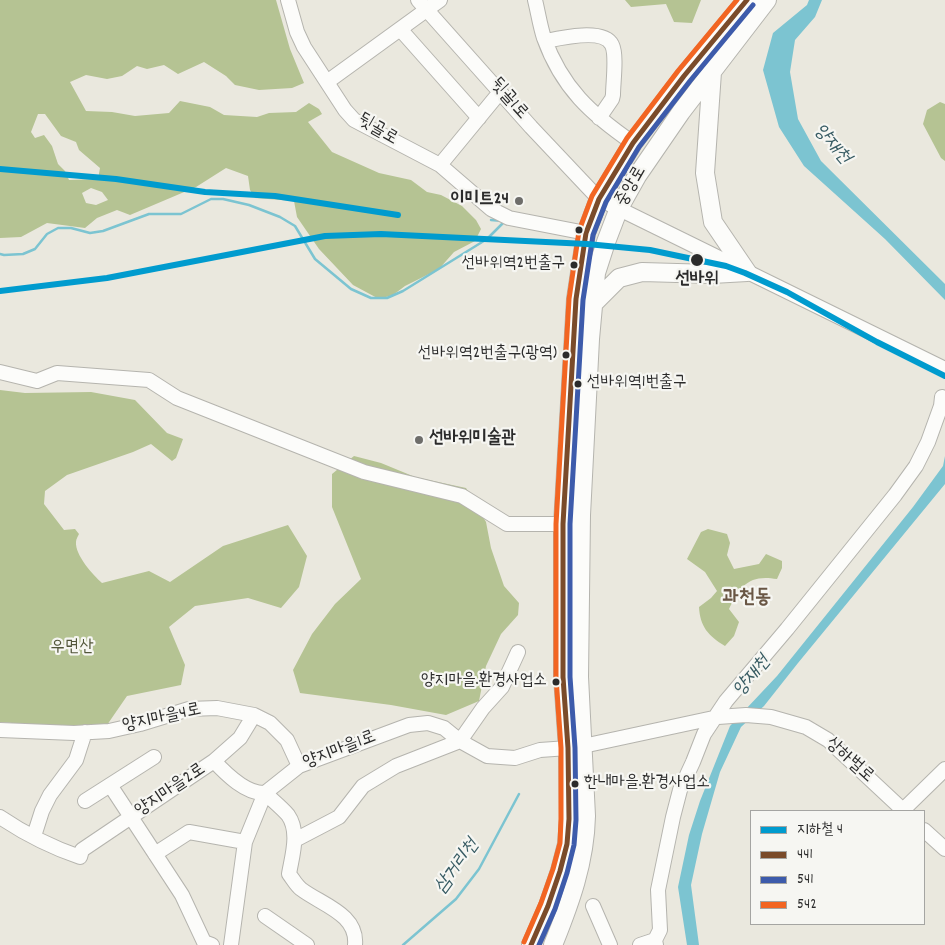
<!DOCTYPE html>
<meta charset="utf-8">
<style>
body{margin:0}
#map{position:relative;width:945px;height:945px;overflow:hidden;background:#eae8de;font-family:Dekko,"Poor Story",sans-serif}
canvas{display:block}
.legend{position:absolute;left:750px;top:810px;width:175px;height:115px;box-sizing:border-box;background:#f6f6f2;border:1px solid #a5a5a2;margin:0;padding:6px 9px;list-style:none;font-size:15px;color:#2b2b2b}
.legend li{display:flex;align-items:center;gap:10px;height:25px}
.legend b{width:25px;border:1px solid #a5a5a2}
</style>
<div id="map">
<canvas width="945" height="945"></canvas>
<ul class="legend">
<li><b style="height:6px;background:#009bce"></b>지하철 4</li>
<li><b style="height:6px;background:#7a4b2a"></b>441</li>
<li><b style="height:6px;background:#3d5bab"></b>541</li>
<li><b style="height:6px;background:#f26522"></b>542</li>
</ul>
</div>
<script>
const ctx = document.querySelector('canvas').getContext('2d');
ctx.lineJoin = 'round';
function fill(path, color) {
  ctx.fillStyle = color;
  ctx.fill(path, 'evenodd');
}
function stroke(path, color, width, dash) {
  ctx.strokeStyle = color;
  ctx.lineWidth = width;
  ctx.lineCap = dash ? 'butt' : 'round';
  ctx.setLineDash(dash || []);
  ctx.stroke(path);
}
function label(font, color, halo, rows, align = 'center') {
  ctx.font = font + ' Dekko,"Poor Story",sans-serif';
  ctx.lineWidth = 4.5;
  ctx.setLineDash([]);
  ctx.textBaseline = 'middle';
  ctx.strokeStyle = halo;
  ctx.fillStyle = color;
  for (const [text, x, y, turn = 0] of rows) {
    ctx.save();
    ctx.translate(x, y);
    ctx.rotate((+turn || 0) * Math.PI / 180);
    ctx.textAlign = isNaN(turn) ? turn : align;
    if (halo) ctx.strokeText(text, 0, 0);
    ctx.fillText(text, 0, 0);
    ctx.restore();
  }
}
const forest = new Path2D(`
 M0 0H276L290 49 304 83 292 88 259 90 235 85 226 76 204 62 178 74 164 65 147 69 137 66 122 76 107 79 86 75 70 82 86 111 112 112 135 116 169 113 180 101 210 107 224 115 257 117 269 113 296 112 309 103 319 109 322 114 308 122 332 152 379 173 411 180 427 192 441 195 462 206 476 220 481 229 475 241 454 252 439 269 405 286 393 295 379 299 353 285 319 249 297 217 294 201 255 198 250 190 248 176 226 168 196 187 130 215 117 210 97 218 85 228 47 223 21 237 0 238ZM38 114H45L61 136 76 142 79 150 100 168 98 179 69 180 65 171 58 164 52 146 44 135 35 138 31 132ZM91 188 102 192 108 200 96 205 86 203 82 193Z
 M625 0H701L692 23 674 22 666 4 631 7Z
 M940 102 945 104V161L941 158 923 124 927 110Z
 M0 390 25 393 91 392 135 400 167 433 183 439 176 458 172 461 151 444 133 452 67 475 45 491 44 504 64 530 75 529 79 534C78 536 76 539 76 542 75 555 93 575 102 583L149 571 170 582 223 546 288 525 307 556 299 587 281 608 248 598 195 606 169 627 185 665 181 685 127 696 107 725H36L0 722Z
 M354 456 381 463 415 477 466 488 486 522 491 548 504 586 519 603 518 615 501 634 486 666 479 701 446 715 391 705 300 693 293 670 312 634 335 604 361 579 332 507V474Z
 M708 529 727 534 730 543 727 555 734 569 759 564 766 554 782 561V568L777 579C749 574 740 586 729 609L739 622 734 636 725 646C708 636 700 626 699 607L711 598 717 591 705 572 687 559 701 532Z`);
const water = new Path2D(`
 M809 0H822L815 17 795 40 790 72 798 119 821 161 945 284V300L885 239 804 166 779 127 763 70 773 33 807 5Z
 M945 456V484L798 663 764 706 741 727 720 772 702 834 691 885 699 945H687L678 887 689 835 700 801 730 726 777 676 913 507 943 466Z`);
const stream = new Path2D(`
 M491 220 503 221
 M0 254 4 255 23 254 35 249 47 234 58 228H71L90 233 103 231 149 214H181L211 199H223L249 205 280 217 295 226 315 259 351 289 371 298H387L403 291 487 239 504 222
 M403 945 456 899 479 869 519 794`);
const minor = new Path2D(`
 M288 0 297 32 304 47 345 110 354 120 440 165 491 209 509 218 586 233
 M418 0 531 127 599 199 945 369
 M535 0C538 12 540 26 544 38 562 88 591 114 633 143
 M400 29 479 118
 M546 41C560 38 604 28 612 45 617 55 613 83 613 95L612 99 599 118
 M327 82 440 0
 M440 165 500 92
 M0 372 37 381 57 373 149 380 177 398 364 472 462 496 507 524H563
 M0 730 74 733 109 731 140 724 189 709 217 708 254 715 270 723 287 740 299 766
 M583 746 718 717 746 715 771 717 806 727 828 740 904 811
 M214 761C226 774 246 794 265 793 272 800 281 807 288 815 300 832 292 856 289 874 293 879 296 885 301 889 322 905 358 914 355 945
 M110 785 182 895 204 942 212 945
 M85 801 154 757
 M903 810 945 769
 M0 817C25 834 51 847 80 857L82 850 214 761 240 738 254 715
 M924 830 945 849
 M34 836 42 811 50 795 76 760 85 732
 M295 840 339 817 363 786 396 766 460 741 483 708 502 687 518 652
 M155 854 189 832 245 842
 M593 906 610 945
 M265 916 307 945
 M655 940 660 930 658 890 673 817 680 790 693 762 704 734 726 701 787 629 895 495 916 466 928 442 941 406 942 397
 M231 945 245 842 265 793 299 766 409 725 428 723 444 728 460 741 487 756 515 758 540 750 568 748
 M640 945 655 940 656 945`);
const major = new Path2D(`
 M712 72 705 173 713 222 747 272
 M593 304 619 278 642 272 712 274 747 272
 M531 945 548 906 560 871 567 844 569 819 568 748 563 677V524L576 299 586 233 599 199 633 143 684 76 747 0
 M553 945C570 903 585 862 586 816L579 677 581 515 590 339 596 273 606 242 619 208 637 176 681 112 767 0`);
const bus1 = new Path2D(`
 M531 945 548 906 560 871 567 844 569 819 568 748 563 677V524L576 299 586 233 599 199 633 143 684 76 747 0`);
const bus2 = new Path2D(`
 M539 945 555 909 567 873 574 845 576 820 575 748 570 677V524L583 300 593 235 606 202 639 147 690 81 753 5`);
const bus3 = new Path2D(`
 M524 942 541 903 553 869 560 843 561 819V748L556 677V524L569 299 579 231 592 196 627 138 678 71 737 0`);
const metro1 = new Path2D(`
 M0 169 116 179 205 192 275 196 398 215
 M0 291 107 278 325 236 381 234 587 244 650 250 726 266 745 273 787 292 877 342 945 376`);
const markers = [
 [519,201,5,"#6e6d6a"],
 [579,230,4.5,"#2b2b2b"],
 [697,260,7,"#2b2b2b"],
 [574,265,4.5,"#2b2b2b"],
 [566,355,4.5,"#2b2b2b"],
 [578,384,4.5,"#2b2b2b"],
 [419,440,5,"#6e6d6a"],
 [556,682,4.5,"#2b2b2b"],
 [575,784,4.5,"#2b2b2b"]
];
const busNames = [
 ["선바위역2번출구",565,265],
 ["선바위역2번출구(광역)",557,355],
 ["선바위역1번출구",587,384,"left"],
 ["양지마을.환경사업소",547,682],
 ["한내마을.환경사업소",584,784,"left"]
];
const streetNames = [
 ["뒷골1로",508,100,48],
 ["뒷골로",377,131,30],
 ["중앙로",632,187,-60],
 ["양지마을4로",162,719,-12],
 ["양지마을1로",340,751,-21],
 ["상하벌로",849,761,42],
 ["양지마을2로",171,791,-34]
];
const poiNames = [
 ["이미트24",509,201],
 ["선바위미술관",429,440,"left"]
];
const stopNames = [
 ["선바위",697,281]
];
const parkNames = [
 ["우면산",72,649]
];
const waterNames = [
 ["양재천",831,145,49],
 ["양재천",753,677,-50],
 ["삼거리천",458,867,-54]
];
const quarterNames = [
 ["과천동",747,599]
];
fill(forest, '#b5c393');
fill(water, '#7cc4d1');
stroke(stream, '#7cc4d1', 2.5);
stroke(minor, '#b5b4ae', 16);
stroke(major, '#b5b4ae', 20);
stroke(minor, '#fcfcfa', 14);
stroke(major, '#fcfcfa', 18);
stroke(bus1, '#7a4b2a', 5);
stroke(bus2, '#3d5bab', 5);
stroke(bus3, '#f26522', 5);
stroke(metro1, '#009bce', 6);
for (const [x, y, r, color] of markers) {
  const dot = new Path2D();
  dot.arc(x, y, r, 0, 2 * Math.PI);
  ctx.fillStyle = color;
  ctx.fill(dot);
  stroke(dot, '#f6f6f2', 2);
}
label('17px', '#2b2b2b', '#f6f6f2', busNames, 'right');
label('18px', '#2b2b2b', '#f6f6f2', streetNames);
label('bold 18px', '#2b2b2b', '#f6f6f2', poiNames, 'right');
label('bold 18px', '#2b2b2b', '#f6f6f2', stopNames);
label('18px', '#52563a', '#f6f6f2', parkNames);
label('italic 19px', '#375b63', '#f6f6f2', waterNames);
label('bold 20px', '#695644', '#f6f6f2', quarterNames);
</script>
